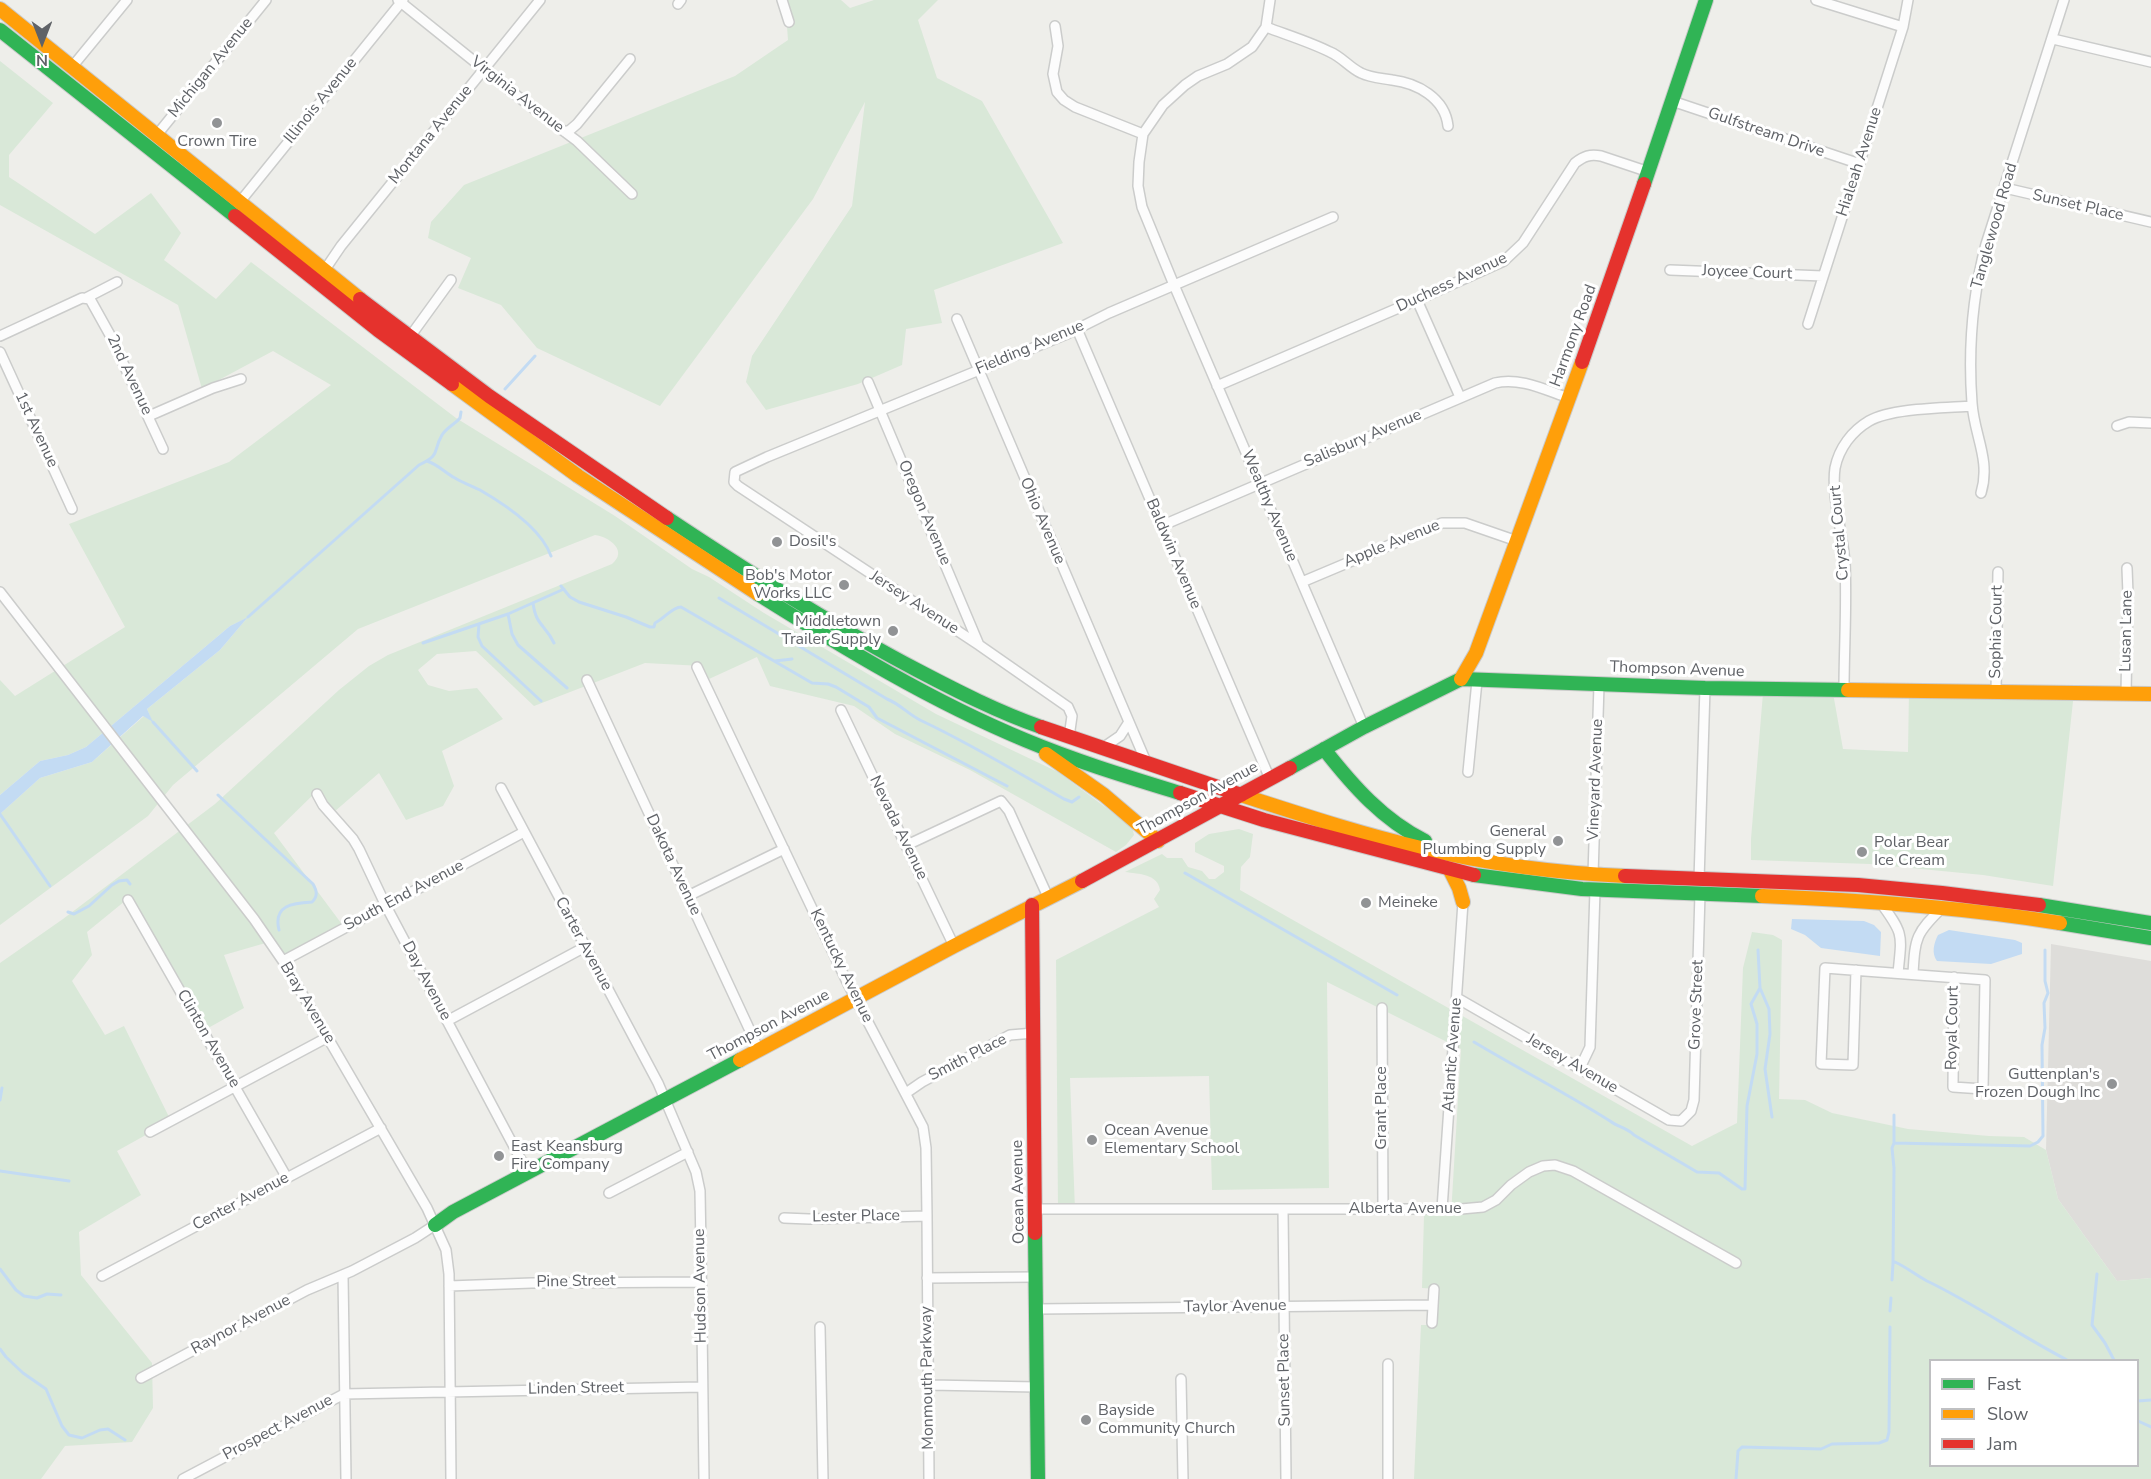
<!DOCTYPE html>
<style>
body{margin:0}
#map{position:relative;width:2151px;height:1479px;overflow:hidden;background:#eeeeea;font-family:"Nunito Sans",sans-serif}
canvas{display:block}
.legend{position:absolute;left:1929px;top:1359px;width:210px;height:108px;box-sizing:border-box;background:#fff;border:2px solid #bfc0c2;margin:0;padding:8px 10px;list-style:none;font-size:18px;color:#5f6267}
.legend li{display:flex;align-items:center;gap:12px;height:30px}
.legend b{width:30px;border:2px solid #bfc0c2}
.north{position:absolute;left:12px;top:12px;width:60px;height:60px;-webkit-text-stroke:4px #fff;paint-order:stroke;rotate:180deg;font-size:16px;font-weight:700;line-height:24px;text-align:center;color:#5f6267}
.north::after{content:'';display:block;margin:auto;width:21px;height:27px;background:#5f6267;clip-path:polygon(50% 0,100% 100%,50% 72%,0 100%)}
</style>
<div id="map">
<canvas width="2151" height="1479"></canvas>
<ul class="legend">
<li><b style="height:8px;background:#30b455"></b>Fast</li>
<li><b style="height:8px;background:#ff9f0a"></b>Slow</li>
<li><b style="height:8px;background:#e5322d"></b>Jam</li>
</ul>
<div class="north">N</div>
</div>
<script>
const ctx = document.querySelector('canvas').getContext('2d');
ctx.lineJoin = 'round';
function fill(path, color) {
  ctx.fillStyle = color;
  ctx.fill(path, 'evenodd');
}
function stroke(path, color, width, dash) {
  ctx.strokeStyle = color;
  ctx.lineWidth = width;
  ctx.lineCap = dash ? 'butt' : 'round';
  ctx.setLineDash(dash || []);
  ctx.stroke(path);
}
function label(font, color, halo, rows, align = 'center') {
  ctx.font = font + ' "Nunito Sans",sans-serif';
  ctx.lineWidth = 6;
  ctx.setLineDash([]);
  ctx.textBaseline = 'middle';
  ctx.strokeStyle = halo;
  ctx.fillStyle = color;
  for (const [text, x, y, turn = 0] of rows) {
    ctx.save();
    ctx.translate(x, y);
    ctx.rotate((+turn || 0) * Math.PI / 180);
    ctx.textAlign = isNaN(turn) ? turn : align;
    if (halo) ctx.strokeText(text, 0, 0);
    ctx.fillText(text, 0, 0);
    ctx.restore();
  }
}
const industrial = new Path2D(`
 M2051 944 2151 961V1278L2117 1281 2058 1199 2046 1150Z`);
const green = new Path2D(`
 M785 0H841L850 8 874 0H938L918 20 937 78 982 101 1063 243 934 290 942 323 906 329 902 365 858 384 766 410 746 382 752 356 852 206 865 102 813 199 660 406 537 348 501 305 458 288 471 258 428 238 431 222 464 185 735 76 788 40Z
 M0 61 53 103 9 155V177L95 234 151 193 181 233 164 260 216 299 251 262 456 418 615 516 692 569 709 577 764 613 936 714 1058 772 1132 827 1134 835 1126 845 1116 852 970 770 895 734 854 706 770 686 757 657 709 679 702 666 645 663 534 706 476 651 437 654 418 670 428 685 449 691 477 688 503 719 442 751 454 786 443 806 406 820 379 773 334 812 316 792 274 833 344 927 282 962 269 942 224 955 244 1008 201 1032 125 901 87 932 92 955 72 981 105 1035 124 1026 171 1121 117 1151 141 1195 79 1232 81 1275 152 1363 153 1408 132 1442 65 1446 41 1479H0V963L63 919 215 804 339 690 369 666 388 655 612 564C628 551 610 537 595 535L358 629 173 785 148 816 0 925V814L40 778 92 762 144 716 152 721 147 709 220 650 247 618 230 626 86 747 68 755 40 761 0 795V680L15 696 125 627 69 524 229 462 331 385 273 351 202 389 178 305 0 205Z
 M1909 690 2074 692 2053 886 1983 875 1870 864 1751 860V839L1763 693H1833L1843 749 1908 752Z
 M1239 829 1253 834 1250 857 1241 867 1240 890 1692 1146 1737 1123 1743 968 1752 932 1773 935 1782 940 1779 1099 1805 1100 1832 1113 1908 1129 1989 1136 2024 1137 2046 1150 2058 1199 2117 1281 2151 1278V1479H1414L1421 1325H1437L1439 1289 1422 1288 1424 1215H1451L1461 1049 1327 982 1329 1188 1212 1190 1209 1076 1070 1078 1075 1210H1058L1056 960 1159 907 1154 899 1160 890C1158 874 1139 874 1125 872L1162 854 1167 858H1182L1188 867 1202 871 1209 879H1215L1224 872V866L1195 852V843L1209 834ZM1930 1360H2138V1466H1930Z`);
const water = new Path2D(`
 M248 617 220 650 147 709 153 722 143 716 92 762 40 778 0 814V795L40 761 68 755 86 747 230 626Z
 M1792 919 1864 921 1874 925 1881 932 1880 956 1821 948 1805 935 1791 929Z
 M1949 930 2015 940 2022 943V954L1991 964 1937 961C1931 953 1934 943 1938 935Z`);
const stream = new Path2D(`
 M505 389 535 356
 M427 461C439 465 445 473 455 478 463 483 472 486 480 490 506 505 541 528 551 556
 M561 586 570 597 579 602 626 617 650 627H654L655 623C664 619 672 607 681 607L812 683 828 684 836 687 869 707 877 718 1007 786
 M719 598 887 699C900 704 909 715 922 721 971 744 1017 772 1064 799L1072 802 1079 797
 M533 603C536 626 545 624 554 643
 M508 614 512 634 518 645 567 688
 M248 617 419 465C442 454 432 452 442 435 446 428 455 424 460 418L461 412
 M479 624 478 637 482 646 541 701
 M423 643 508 614 564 589
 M775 661 792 659
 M153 722 197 771
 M218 795 313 884C317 891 318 896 312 902 293 903 273 905 279 930
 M0 814 50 886
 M1185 873 1397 995
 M68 912 74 914 89 906 112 885 119 881 127 880 130 884
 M1760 988 1769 1009 1770 1034 1765 1069 1772 1117
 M1474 1042C1519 1069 1566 1093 1610 1121 1618 1127 1627 1128 1634 1135L1697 1172 1719 1173 1742 1189H1745L1747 1106 1757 1054V1024L1751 1004 1760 988 1758 950
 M0 1100 2 1088
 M1894 1115V1143
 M0 1171 69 1181
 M1893 1263 1894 1168 1892 1148 1894 1143 2030 1146 2038 1142 2043 1136 2042 1045 2045 1028 2044 1003 2048 993 2045 981V950
 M0 1269 16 1290 24 1296 37 1298 47 1294 61 1295
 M2097 1274 2092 1325 2105 1343 2114 1360
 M1892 1280 1893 1263 1895 1262C1906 1267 1916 1275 1927 1281 1975 1304 2019 1335 2067 1360
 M1890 1311 1891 1298
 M0 1349 6 1357 23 1373 46 1389 62 1426 69 1435 82 1438 100 1430 108 1429 125 1440
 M2138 1401 2151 1400
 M2138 1421 2151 1427
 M1736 1479 1738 1451 1742 1447 1821 1449 1832 1444 1879 1443 1887 1440 1889 1432 1890 1327`);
const street = new Path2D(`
 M398 0 521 99 577 141 632 194
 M782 0 789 22
 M1270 0 1266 27 1252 47 1227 64 1198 76 1185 85 1163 105 1143 134 1139 162 1138 186 1142 207 1174 285 1364 727
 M1816 0 1903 27
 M678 4 681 0
 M1055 26 1058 46 1053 74 1057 92 1064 100 1075 107 1143 134
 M1266 27C1287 35 1310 42 1330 52 1342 57 1350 68 1361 73 1371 78 1381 78 1392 80 1417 83 1445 98 1448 126
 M2053 39 2151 62
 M72 67 127 0
 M1672 101 1860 164
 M565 132 570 130 577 124 630 59
 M156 136 266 0
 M2005 188 2151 222
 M239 203 403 0
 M1670 270 1823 276
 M324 271 341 246 540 0
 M86 298 117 282
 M1417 300 1460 397
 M957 319 1147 764
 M1808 324 1903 27 1908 0
 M1077 329 1270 779
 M0 336 82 298 90 299 110 335 163 449
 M409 338 451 280
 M0 352 72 509
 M868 382 979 645
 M1217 386 1417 300 1504 261 1523 243 1575 163C1584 156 1590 154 1601 156L1649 172
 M149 416 213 388 241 379
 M2117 426 2129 422 2151 423
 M1981 493C1991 460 1974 435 1972 403 1968 349 1972 297 1986 244L2064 0
 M1161 526 1495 383C1520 377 1545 390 1569 398
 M1302 582 1442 523H1465L1517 541
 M0 592 254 919 283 961 427 1208 446 1250 449 1274 451 1479
 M697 667 848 984 923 1127 926 1148 927 1216 929 1479
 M587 680 759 1050
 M1844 690C1844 648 1847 605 1845 563 1843 534 1831 495 1835 468 1839 448 1852 431 1869 421 1892 408 1944 408 1972 406
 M1996 692 1998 572
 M2126 693 2128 594 2127 568
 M841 710 954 946
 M1069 737 1072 716 1068 707 979 645 738 486 734 482 735 472 767 457 1067 334 1109 313 1333 217
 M1101 749 1120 736 1129 722
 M1468 772 1477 681
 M501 788 658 1083 696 1172 700 1191 701 1249 704 1479
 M317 794 323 805 353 839 359 849 386 906 528 1173
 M907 845 1001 801 1009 811 1048 897
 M1593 875 1599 685
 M1699 880 1705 688
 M688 896 784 849
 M128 900 287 1178
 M1880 902C1904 934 1902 934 1898 973
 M283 961 524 832
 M1856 970 1853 1065 1821 1064 1825 968 1985 980 1983 1089 1953 1087 1954 977
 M1913 974C1915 937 1916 933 1943 907
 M1457 998 1669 1120 1681 1121 1691 1111 1694 1100 1700 893
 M1382 1008 1383 1209
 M447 1021 585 947
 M1580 1068 1590 1047 1595 890
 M906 1093 922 1082 1010 1035 1034 1033
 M150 1132 328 1037
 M609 1193 688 1152
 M1036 1209H1461L1483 1207 1496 1200 1511 1185 1529 1172 1543 1166 1555 1165 1573 1171 1736 1263
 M1283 1209 1286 1479
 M1442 1209 1463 902
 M784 1218 809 1219 927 1216
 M343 1275 346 1479
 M102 1276 381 1128
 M927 1278 1036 1277
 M449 1286 532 1283 702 1282
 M1036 1309 1433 1305
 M1432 1323 1434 1289
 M820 1327 823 1479
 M1388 1364V1479
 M141 1378 307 1290 352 1271 415 1238 435 1225
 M1181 1379 1183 1479
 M929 1385 1037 1387
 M183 1479 344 1394 702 1387`);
const fast = new Path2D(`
 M0 30 235 216
 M1644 184 1706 0
 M667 518C748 572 831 625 917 670 957 691 998 712 1041 727
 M758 594C844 648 931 701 1025 740 1075 761 1128 777 1180 793
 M1324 749C1353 786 1383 820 1425 841
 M1290 768 1364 727 1461 679 1705 688 1848 690
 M1474 875 1582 889 1762 896
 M2039 905 2151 923
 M2060 923 2151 938
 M435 1225 453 1212 740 1060
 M1035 1233 1038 1479`);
const slow = new Path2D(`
 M0 9 360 299
 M452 384 578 476 758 594
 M1461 679 1476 653 1582 362
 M1848 690 2151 694
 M1046 754 1104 795 1158 841
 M1241 795C1300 814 1360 834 1421 848 1488 864 1556 873 1625 876
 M1450 870 1459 888 1463 902
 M1762 896C1862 900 1961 907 2060 923
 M740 1060 954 946 1082 881`);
const jam = new Path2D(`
 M235 216 378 330 452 384
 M360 299 489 396 667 518
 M1582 362 1644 184
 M1041 727 1241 795
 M1180 793 1264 820 1474 875
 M1625 876 1858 885 1942 893 2039 905
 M1082 881 1290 768
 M1032 905 1035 1233`);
const markers = [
 [217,123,6,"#919395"],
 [777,542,6,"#919395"],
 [844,585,6,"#919395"],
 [893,631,6,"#919395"],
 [1558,841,6,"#919395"],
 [1862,852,6,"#919395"],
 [1366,903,6,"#919395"],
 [2112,1084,6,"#919395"],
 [1092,1140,6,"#919395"],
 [499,1156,6,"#919395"],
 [1086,1420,6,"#919395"]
];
const streetNames = [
 ["Michigan Avenue",211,68,-51],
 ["Virginia Avenue",517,95,38],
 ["Illinois Avenue",321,101,-51],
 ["Gulfstream Drive",1766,133,19],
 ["Montana Avenue",431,135,-51],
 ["Hialeah Avenue",1860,162,-72],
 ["Sunset Place",2078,206,13],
 ["Tanglewood Road",1995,226,-74],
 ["Joycee Court",1747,273,2],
 ["Duchess Avenue",1452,283,-25],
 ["Harmony Road",1574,336,-70],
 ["Fielding Avenue",1030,348,-23],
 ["2nd Avenue",129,375,65],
 ["1st Avenue",36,430,65],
 ["Salisbury Avenue",1363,439,-23],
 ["Wealthy Avenue",1269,506,67],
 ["Oregon Avenue",924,513,67],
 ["Ohio Avenue",1042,521,67],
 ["Crystal Court",1840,533,-95],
 ["Apple Avenue",1392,544,-22],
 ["Baldwin Avenue",1173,554,67],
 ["Jersey Avenue",914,603,33],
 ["Lusan Lane",2127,631,-89],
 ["Sophia Court",1997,632,-89],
 ["Thompson Avenue",1677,670,2],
 ["Vineyard Avenue",1596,780,-88],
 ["Thompson Avenue",1198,799,-29],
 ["Nevada Avenue",898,828,64],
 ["Dakota Avenue",673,865,65],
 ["South End Avenue",404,896,-28],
 ["Carter Avenue",583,944,62],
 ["Kentucky Avenue",841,966,64],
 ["Day Avenue",426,981,62],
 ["Bray Avenue",307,1003,59],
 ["Grove Street",1697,1005,-88],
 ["Thompson Avenue",769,1026,-28],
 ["Royal Court",1953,1028,-89],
 ["Clinton Avenue",208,1039,60],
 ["Atlantic Avenue",1453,1055,-86],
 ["Smith Place",968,1058,-27],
 ["Jersey Avenue",1572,1064,30],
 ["Grant Place",1382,1108,-90],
 ["Ocean Avenue",1019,1192,-91],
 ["Center Avenue",241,1202,-28],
 ["Alberta Avenue",1405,1209],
 ["Lester Place",856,1217,-1],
 ["Pine Street",576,1282,-1],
 ["Hudson Avenue",701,1286,-91],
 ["Taylor Avenue",1235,1307,-1],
 ["Raynor Avenue",241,1325,-28],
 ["Monmouth Parkway",928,1378,-91],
 ["Sunset Place",1285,1380,-91],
 ["Linden Street",576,1389,-1],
 ["Prospect Avenue",278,1428,-28]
];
const poiNames = [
 ["Crown Tire",217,142,"center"],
 ["Dosil's",789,542],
 ["Bob's Motor",832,576,"right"],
 ["Works LLC",832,594,"right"],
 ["Middletown",881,622,"right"],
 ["Trailer Supply",881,640,"right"],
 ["General",1546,832,"right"],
 ["Plumbing Supply",1546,850,"right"],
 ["Polar Bear",1874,843],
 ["Ice Cream",1874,861],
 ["Meineke",1378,903],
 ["Guttenplan's",2100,1075,"right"],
 ["Frozen Dough Inc",2100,1093,"right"],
 ["Ocean Avenue",1104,1131],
 ["Elementary School",1104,1149],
 ["East Keansburg",511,1147],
 ["Fire Company",511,1165],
 ["Bayside",1098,1411],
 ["Community Church",1098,1429]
];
fill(industrial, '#deddda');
fill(green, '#d9e8d8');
fill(water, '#c3dbf3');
stroke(stream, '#c3dbf3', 3);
stroke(street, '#cbcccb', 12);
stroke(fast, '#cacaca', 16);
stroke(slow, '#cacaca', 16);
stroke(jam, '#cacaca', 16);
stroke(street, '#fcfcfc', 9);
stroke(fast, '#30b455', 14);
stroke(slow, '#ff9f0a', 14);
stroke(jam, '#e5322d', 14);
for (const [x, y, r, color] of markers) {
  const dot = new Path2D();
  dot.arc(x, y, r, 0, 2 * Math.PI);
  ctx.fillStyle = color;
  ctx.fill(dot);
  stroke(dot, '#fff', 2);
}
label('16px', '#5f6267', '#fff', streetNames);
label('16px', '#5f6267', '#fff', poiNames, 'left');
</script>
